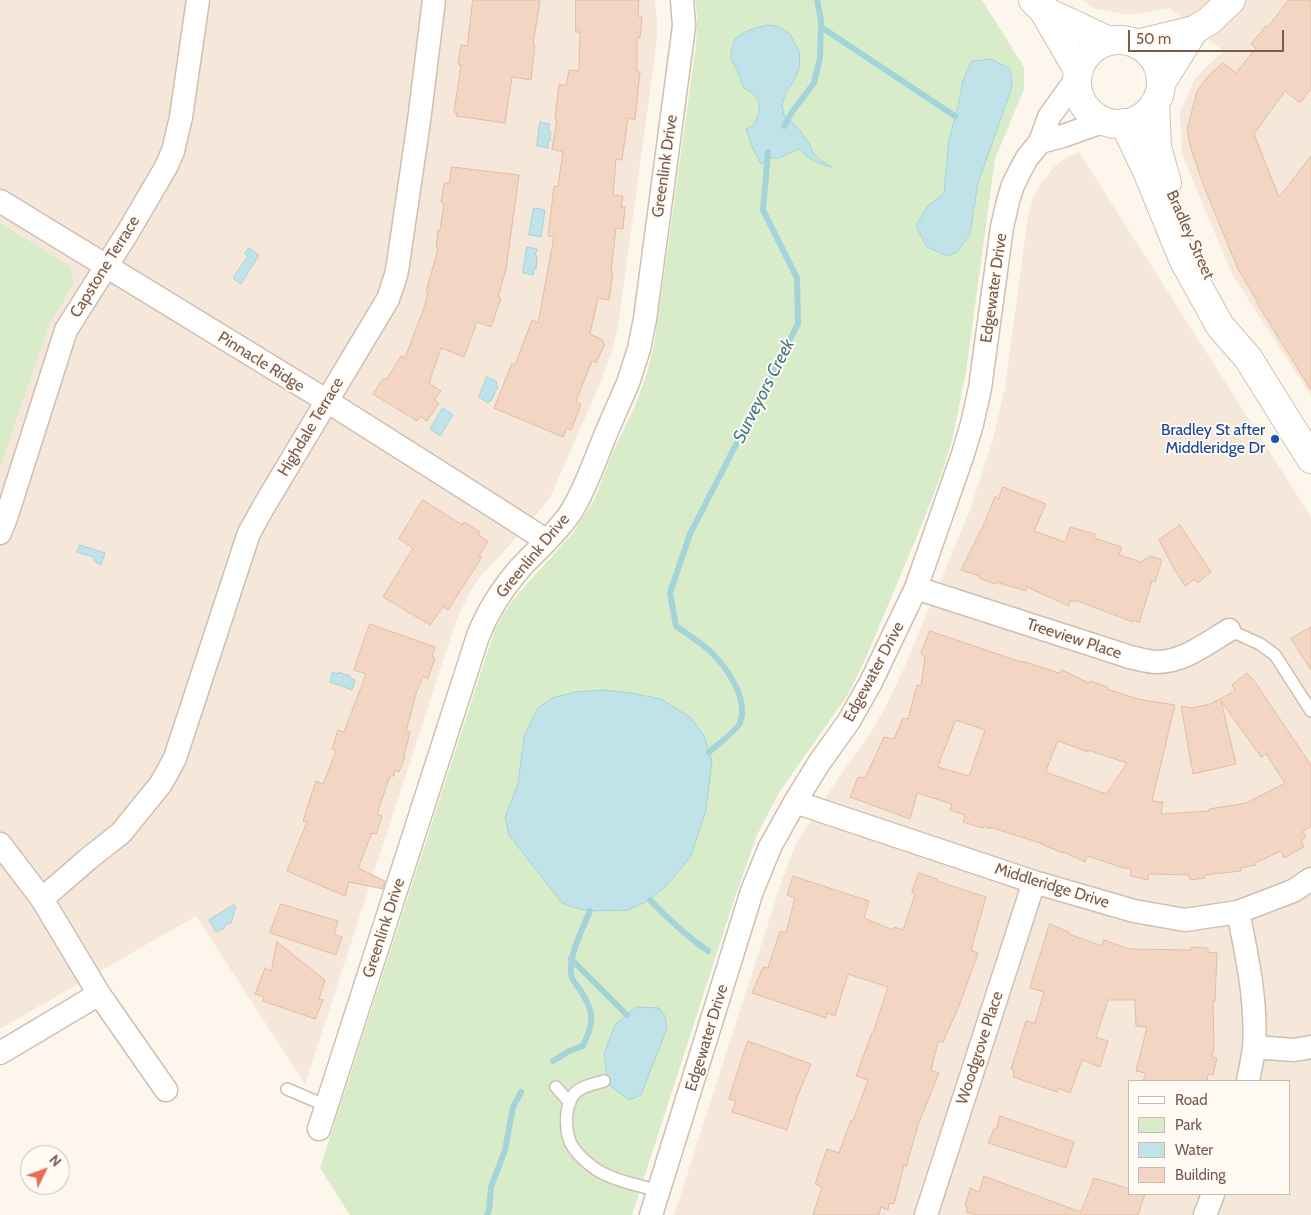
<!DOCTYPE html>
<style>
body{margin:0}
#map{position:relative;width:1311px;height:1215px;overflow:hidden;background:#fdf6ec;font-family:Cabin,sans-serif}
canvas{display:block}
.legend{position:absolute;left:1128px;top:1080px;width:162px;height:115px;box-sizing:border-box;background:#fffaf3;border:1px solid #cabbb1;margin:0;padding:6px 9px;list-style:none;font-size:15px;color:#7a5c4d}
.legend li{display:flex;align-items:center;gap:10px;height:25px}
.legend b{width:25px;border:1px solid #cabbb1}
.north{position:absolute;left:20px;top:1145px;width:50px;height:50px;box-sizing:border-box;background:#fffaf3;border:1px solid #cabbb1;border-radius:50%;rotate:48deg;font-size:14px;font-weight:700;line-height:20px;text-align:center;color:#7a5c4d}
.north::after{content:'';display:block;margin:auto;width:18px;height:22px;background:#e76f51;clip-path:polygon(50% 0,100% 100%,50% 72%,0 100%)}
.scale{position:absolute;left:1128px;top:30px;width:156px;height:22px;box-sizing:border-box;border:2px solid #7a5c4d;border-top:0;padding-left:6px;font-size:15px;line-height:18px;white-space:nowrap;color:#7a5c4d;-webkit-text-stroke:4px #fffaf3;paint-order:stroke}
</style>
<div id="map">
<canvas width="1311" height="1215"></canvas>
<ul class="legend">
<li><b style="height:6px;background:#fff"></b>Road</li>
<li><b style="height:14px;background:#d8ecc9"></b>Park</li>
<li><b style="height:14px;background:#bfe3e8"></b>Water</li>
<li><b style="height:14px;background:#f3d5c3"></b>Building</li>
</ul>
<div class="north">N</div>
<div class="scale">50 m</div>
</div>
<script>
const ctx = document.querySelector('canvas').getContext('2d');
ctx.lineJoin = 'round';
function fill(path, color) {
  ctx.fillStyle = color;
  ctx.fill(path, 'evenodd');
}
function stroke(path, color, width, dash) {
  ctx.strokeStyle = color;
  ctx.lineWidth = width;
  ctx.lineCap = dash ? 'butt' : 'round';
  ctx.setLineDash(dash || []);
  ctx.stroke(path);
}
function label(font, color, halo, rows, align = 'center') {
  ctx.font = font + ' Cabin,sans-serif';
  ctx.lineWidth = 4;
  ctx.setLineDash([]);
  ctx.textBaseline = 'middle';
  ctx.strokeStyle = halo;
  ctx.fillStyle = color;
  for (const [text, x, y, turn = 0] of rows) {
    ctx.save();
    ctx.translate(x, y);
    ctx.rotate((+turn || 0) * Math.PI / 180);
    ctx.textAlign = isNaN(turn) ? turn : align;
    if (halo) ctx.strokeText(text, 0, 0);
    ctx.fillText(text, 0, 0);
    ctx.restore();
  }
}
const residential = new Path2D(`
 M0 0H655L657 24V39L619 320 613 348 601 381 550 498 500 556 488 568 475 584 465 602 456 621 305 1084 196 916 0 1029Z
 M1083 0H1311V396L1232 274 1182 154 1180 113 1194 80 1208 65 1224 51 1169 8 1128 15 1093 8Z
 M1079 152 1311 517V1215H674L784 874 796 844 837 780 871 732 886 706 905 666 970 510 993 439 1005 387 1028 216 1033 198 1041 183 1054 167 1067 157ZM1130 1081H1290V1194H1130Z`);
const green = new Path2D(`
 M695 0H982L1024 67V89L995 159 966 372 952 441 939 481 915 541 864 662 847 696 780 791 757 835 735 897 632 1215H350L320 1168 494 632 504 613 517 595 573 533 594 500 613 452 635 406 647 373 654 346 696 45 697 14Z
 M0 223 70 266 74 283 49 325 0 467Z`);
const water = new Path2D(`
 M768 25 780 27 790 34 799 51 800 66 794 81 786 92 782 104 784 116 798 128 810 145 814 154 820 160 832 167C818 164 808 159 799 149L779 158H771L761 164 753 149 746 129 754 125 759 113V102L754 94 744 88 737 70 731 59V52L735 39 745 32 756 28Z
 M991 59 1010 69 1012 87 978 183 970 234 957 252 947 256 927 247 916 226 927 207 944 193 949 140 959 102 963 80 971 62Z
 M540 122 549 124V131L551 132 550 141H548V148L537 146Z
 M534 208 545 210 541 237 529 235Z
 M527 247 537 249 535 255 537 256 536 269H534L533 275 523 273Z
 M249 248 259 255 241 284 233 278 248 256 245 254Z
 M487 377 497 382 496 385 498 386 491 401 490 400 488 403 479 397Z
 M443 408 453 415 440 436 430 429Z
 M80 545 105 553 101 565 94 561V557L77 552Z
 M333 672 338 674V672L350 676V678L355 680 352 690 330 682Z
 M605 690 631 693 661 699 691 718 704 736 712 761 706 810 691 856 668 884 650 900 628 910 590 911 572 907 562 903 509 835 505 817 518 784 524 737 537 709 552 698 576 692Z
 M234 905 236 907 231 923 225 925 224 928 216 932 209 920Z
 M636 1007 659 1008 665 1016 667 1028 641 1095 629 1100 608 1084 604 1053 615 1025Z`);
const stream = new Path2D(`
 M821 27 955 116
 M784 126 792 112 814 83 820 58 821 21 817 0
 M709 752C717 745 736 731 740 723 749 698 727 668 710 651 700 642 687 634 676 626L670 593 690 534 798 324 797 278 763 210 768 152
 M650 900C669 920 685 935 708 951
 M571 959 627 1015
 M553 1061 569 1051 583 1046C594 1022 595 1014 581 991 578 987 574 982 572 978 566 960 583 928 590 911
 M487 1215 489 1210 491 1187 505 1150 513 1107 521 1092`);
const building = new Path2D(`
 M473 0H540L533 45H535L531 80 512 77 505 123 456 116 457 113 454 112 461 65 458 64 461 45 467 46Z
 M576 0H639L638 16 642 17 640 38H637V72H640L635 120 628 118 622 160 616 159 613 195 623 196 621 207H625L623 229 616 228 611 273H613L609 300 598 298 590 334 603 340 602 342 605 344 596 363 592 361 576 401 581 405 571 430 567 428 563 437 494 408 512 363 515 365 532 320 538 323 554 237 548 236 554 186H558L563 152 552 149 557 120 555 119 559 84 566 86 569 70 579 71 580 32H576Z
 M1289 0H1311V88L1300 103 1285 91 1254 134 1279 197 1311 156V390L1257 303H1258L1238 269 1205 189 1191 149 1187 130 1197 91 1209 75 1223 63 1236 73 1256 48 1251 44 1266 26 1267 27 1270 24Z
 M452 167 519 175 506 269 498 297 501 298 491 327 477 322 464 357 441 348 429 383 441 391 434 400 439 403 427 421 420 416 417 421 373 394 383 378 387 379 401 356 405 358 426 303H425L428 293 426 292 438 249 436 248 438 230H440L444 204 441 202 444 183H449Z
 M1003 487 1046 504 1034 531 1065 542 1070 527 1095 534 1094 538 1122 547 1119 555 1141 562 1151 556 1162 560 1155 582 1152 581 1139 623 1134 620 1133 622 1075 600 1074 602 1070 600 1069 606 1027 587 1026 591 996 582 995 584 979 578V576L961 570 985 522 995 496 998 499Z
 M423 500 462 525 464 522 480 532 478 535 488 541 479 556 482 557 448 610 443 607 430 625 383 597 413 548 399 539Z
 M1180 525 1211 572 1198 583 1195 579 1185 586 1173 567 1159 540Z
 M370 624 435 647 432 657 435 658 428 679 423 676 416 694 406 731 410 732 404 756H405L399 772 395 770 394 776H390L377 814 382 816 376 834 372 833 358 868 385 881 383 889 349 882 345 896 287 871 307 822 303 821 316 781 323 784 336 751 332 749 338 730 344 732 366 674 354 670Z
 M1311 627V670L1291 639Z
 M930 631 1021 662 1022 661 1059 673 1062 670 1089 683 1090 681 1108 687 1107 689 1138 699 1175 705 1152 801 1163 802 1161 814 1209 811V809L1246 803 1285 783 1266 754 1261 757 1221 701 1236 764 1193 774 1181 706 1192 708 1210 704 1235 691 1232 685 1247 673 1252 679H1253L1311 765V826L1303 831 1306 837 1301 840 1304 847 1284 858 1281 851 1255 863 1256 865 1240 868 1241 871 1205 875V878L1190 880 1189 875 1149 874 1148 880 1131 876V869L1115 866V865L1087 856 1085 862 1064 852 1063 853 1043 845V844L990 827V829L984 826 983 828 963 822 965 815 950 810 952 804 917 793 910 819 850 797 858 777 865 778 884 737 894 739 903 718 908 719 917 685 921 686 925 657 921 654ZM956 720 985 730 969 776 938 767ZM1058 741 1088 752V750L1127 763 1106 794 1046 772Z
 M919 873 937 879V881L986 897 971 950 978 953 959 1006 943 1042H938L931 1070 939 1073 918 1125 906 1167 904 1165 894 1204 889 1203 888 1210 881 1207 879 1215H813L822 1187 815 1184 827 1149 839 1153 851 1120 853 1121 868 1080 856 1076 872 1033H873L888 987 848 974 835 1016 827 1013 826 1018 752 993 763 967 768 968 780 931 786 933 795 898 787 895 793 876 869 901 864 918 893 930 894 927 903 930 915 894 912 892Z
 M281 904 338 921 334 934 342 937 336 955 270 933Z
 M1050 924 1069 932V934L1102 946 1104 940 1129 949 1191 950V947L1208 948V952L1217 953 1215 1001H1213L1214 1047 1212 1057 1217 1058 1213 1075 1208 1074 1207 1081H1143L1146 1073 1136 1071 1147 1027 1136 1026 1135 1000H1108L1096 1037 1108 1041 1100 1067 1082 1060 1070 1093 1058 1088 1057 1092 1013 1077 1014 1071 1011 1069 1026 1021 1035 1023 1044 992 1030 988Z
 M277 942 325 980 319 999 323 1000 315 1019 263 1001 264 997 255 994 265 968 271 971Z
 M748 1041 811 1064 797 1097 787 1130 732 1112 736 1101 729 1099Z
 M1000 1116 1074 1142 1066 1168 988 1143 994 1129H996Z
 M984 1176 1081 1212 1094 1178 1130 1189V1194H1145L1138 1215H977L966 1212 968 1207 965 1206 970 1188 979 1192Z`);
const service = new Path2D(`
 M1229 630 1260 644 1275 655 1311 711
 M604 1081C595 1084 584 1085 576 1092 565 1102 565 1126 569 1139 573 1151 587 1163 597 1170 615 1181 638 1185 659 1191
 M556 1087 570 1103
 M287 1089 327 1106`);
const minor = new Path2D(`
 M1040 142 1063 136 1105 121
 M0 201 327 401 499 510 547 541
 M0 533 7 515 66 330 128 232 166 167 173 151 181 117 198 0
 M916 588 1130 657C1139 659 1149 662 1157 662 1183 662 1208 643 1229 630
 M795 802 1034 882 1134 911 1185 920 1238 912 1293 891 1311 879
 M0 844 42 899 99 994 166 1090
 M42 899 88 859 121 833 160 785 167 773 175 758 244 548 249 533 264 506 388 299 396 275 398 264 419 121 434 0
 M1238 912C1247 956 1257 1001 1254 1047 1253 1058 1250 1070 1248 1081
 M1254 1047 1294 1050 1311 1047
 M0 1053 99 994
 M319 1129 478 636C488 610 502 589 520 568 537 550 557 533 571 512 584 491 592 468 601 446 609 425 619 404 628 383L639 349 645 319 683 34 684 25 682 0
 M651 1215 752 891 770 847 795 802 819 763 849 721 871 682 916 588 963 454 972 424 980 388 1002 227 1008 201 1013 185 1020 171 1027 158 1040 142 1049 117 1077 78
 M926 1215 1034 882
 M1205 1215 1213 1194`);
const tertiary = new Path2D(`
 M1033 0 1043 10 1078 70
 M1043 10 1109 41
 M1136 44 1194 30 1209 21 1231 0
 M1161 83 1194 30`);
const secondary = new Path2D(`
 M1077 82a42 42 0 1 1 84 0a42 42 0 1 1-84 0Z
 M1155 103 1157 147 1167 183
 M1124 123 1147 171 1183 259 1220 326 1248 358 1311 459`);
const markers = [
 [1275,439,5,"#1a4fb4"]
];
const streetNames = [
 ["Greenlink Drive",665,166,-82],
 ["Bradley Street",1190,235,66],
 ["Capstone Terrace",105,267,-58],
 ["Edgewater Drive",994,288,-82],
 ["Pinnacle Ridge",261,362,32],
 ["Highdale Terrace",311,427,-59],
 ["Greenlink Drive",533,556,-50],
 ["Treeview Place",1074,639,18],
 ["Edgewater Drive",874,672,-62],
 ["Middleridge Drive",1052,886,17],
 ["Greenlink Drive",384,928,-72],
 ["Edgewater Drive",707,1038,-73],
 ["Woodgrove Place",980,1048,-72]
];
const transitNames = [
 ["Bradley St after",1265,430],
 ["Middleridge Dr",1265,448]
];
const waterNames = [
 ["Surveyors Creek",764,391,-63]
];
fill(residential, '#f5e8da');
fill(green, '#d8ecc9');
fill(water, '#bfe3e8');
stroke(water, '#a5d3da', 1);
stroke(stream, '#a5d3da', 6);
fill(building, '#f3d5c3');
stroke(building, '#e6bba3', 1);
stroke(service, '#d1beb0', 14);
stroke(minor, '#d1beb0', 25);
stroke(tertiary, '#d1beb0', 30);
stroke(secondary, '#d6c0b0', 30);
stroke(service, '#fff', 11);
stroke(minor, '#fff', 22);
stroke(tertiary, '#fff', 28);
stroke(secondary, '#fff', 28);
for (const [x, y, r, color] of markers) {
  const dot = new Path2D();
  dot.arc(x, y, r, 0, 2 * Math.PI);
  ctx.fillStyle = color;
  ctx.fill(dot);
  stroke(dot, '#fffaf3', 2);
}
label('16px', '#7a5c4d', '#fffaf3', streetNames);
label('16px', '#164399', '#fffaf3', transitNames, 'right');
label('italic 18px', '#437c86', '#fffaf3', waterNames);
</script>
